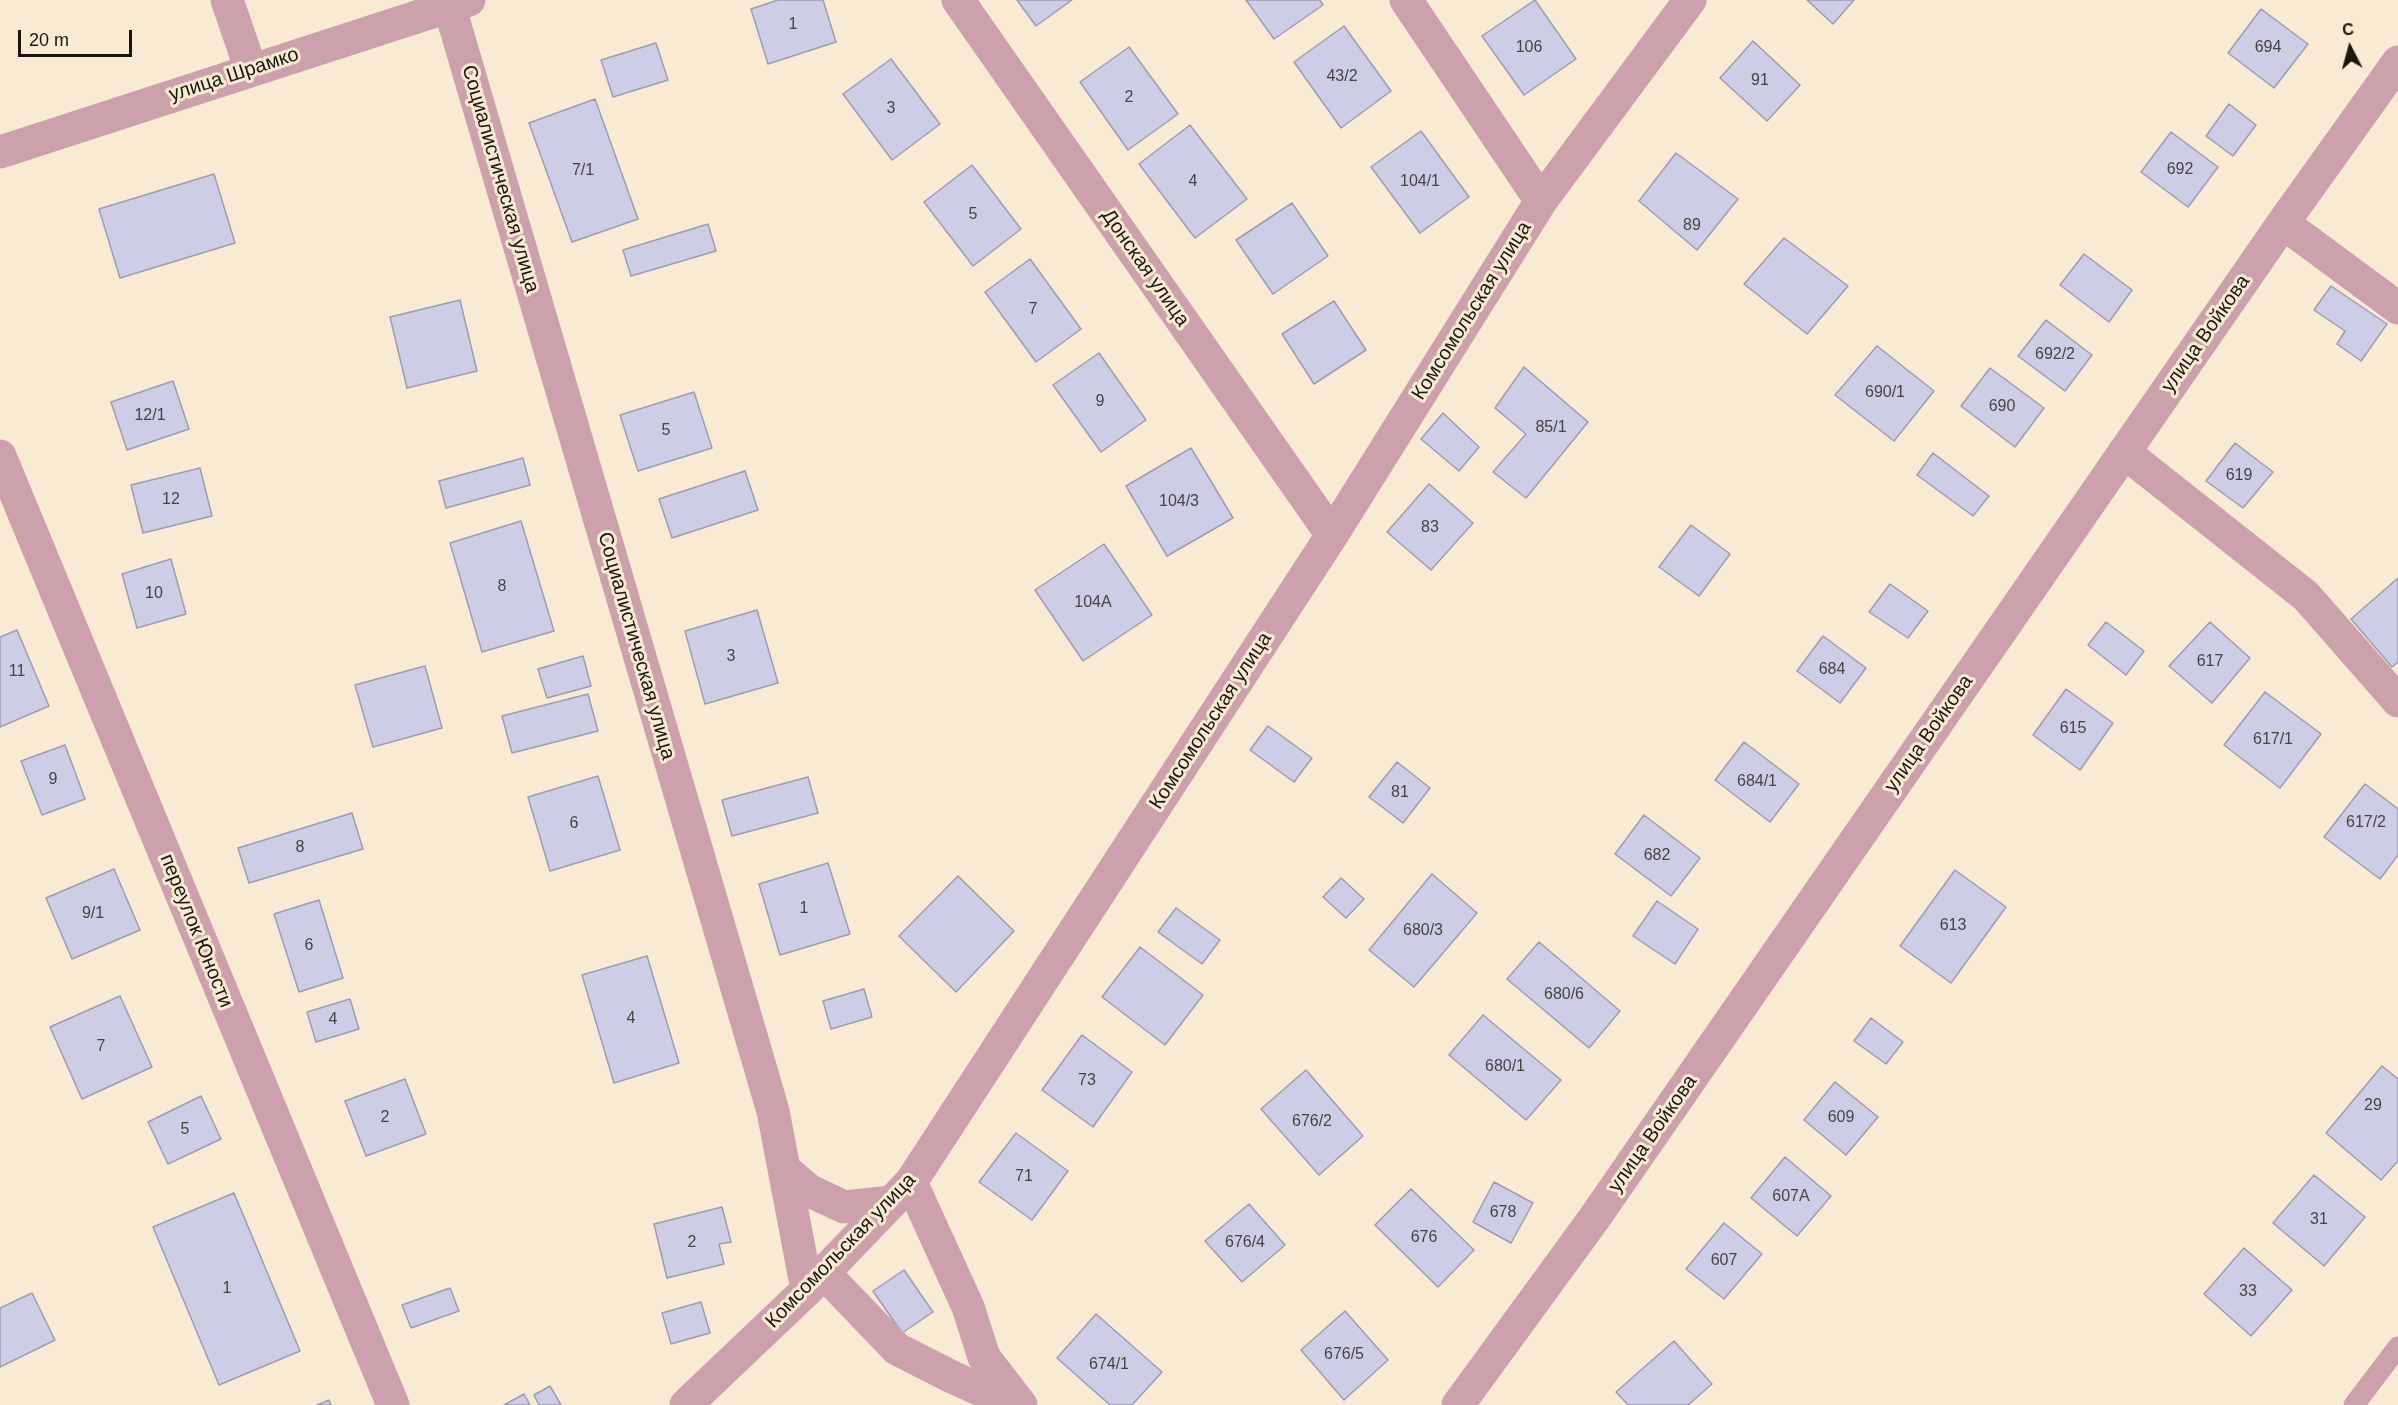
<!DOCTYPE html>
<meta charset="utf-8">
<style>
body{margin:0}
#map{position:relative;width:2398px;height:1405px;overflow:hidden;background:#f9ead3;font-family:Arial,sans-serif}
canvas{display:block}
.north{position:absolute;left:2320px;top:18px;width:60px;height:60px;-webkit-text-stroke:4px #f9ead3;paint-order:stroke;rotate:354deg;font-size:16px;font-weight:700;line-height:24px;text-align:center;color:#1c170e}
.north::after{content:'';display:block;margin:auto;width:21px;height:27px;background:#1c170e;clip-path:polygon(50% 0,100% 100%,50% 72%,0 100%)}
.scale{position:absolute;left:18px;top:30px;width:114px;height:27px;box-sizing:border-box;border:3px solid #1c170e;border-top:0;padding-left:8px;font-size:18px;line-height:21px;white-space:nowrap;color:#1c170e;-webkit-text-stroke:4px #f9ead3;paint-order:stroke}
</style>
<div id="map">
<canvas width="2398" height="1405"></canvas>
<div class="north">С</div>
<div class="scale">20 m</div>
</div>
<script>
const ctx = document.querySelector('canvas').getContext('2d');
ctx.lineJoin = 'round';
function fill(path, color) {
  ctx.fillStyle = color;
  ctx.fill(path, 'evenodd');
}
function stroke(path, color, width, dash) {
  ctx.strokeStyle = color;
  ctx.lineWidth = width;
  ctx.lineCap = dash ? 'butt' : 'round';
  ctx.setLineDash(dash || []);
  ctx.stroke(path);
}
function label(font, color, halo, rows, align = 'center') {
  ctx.font = font + ' Arial,sans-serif';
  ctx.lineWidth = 6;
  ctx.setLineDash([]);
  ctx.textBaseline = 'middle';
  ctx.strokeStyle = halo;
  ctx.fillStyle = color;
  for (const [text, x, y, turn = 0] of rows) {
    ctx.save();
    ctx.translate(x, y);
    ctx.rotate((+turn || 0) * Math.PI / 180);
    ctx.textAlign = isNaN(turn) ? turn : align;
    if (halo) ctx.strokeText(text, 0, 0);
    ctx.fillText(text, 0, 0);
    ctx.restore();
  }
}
const building = new Path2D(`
 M778 0H823L836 42 768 64 751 9Z
 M1017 0H1072L1036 26Z
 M1246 0H1320L1323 5 1274 39Z
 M1535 0 1576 59 1524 95 1482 36Z
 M1807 0H1854L1833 24Z
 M2261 9 2308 44 2274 88 2228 53Z
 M1344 26 1391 91 1341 128 1294 62Z
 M1753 41 1800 85 1767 121 1720 78Z
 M656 43 668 80 613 97 601 60Z
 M1129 47 1178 114 1128 150 1080 82Z
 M891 59 940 124 892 160 843 94Z
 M595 99 638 219 572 242 529 123Z
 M2229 104 2256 125 2233 156 2206 136Z
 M1190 125 1247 199 1195 238 1139 164Z
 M1421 131 1469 197 1420 233 1371 167Z
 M2171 132 2218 167 2188 207 2141 172Z
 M1676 153 1738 199 1697 250 1639 201Z
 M972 165 1021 229 973 266 924 202Z
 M214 174 235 243 120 278 99 209Z
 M1292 203 1328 256 1273 294 1236 240Z
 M708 224 716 251 631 276 623 250Z
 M1784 238 1848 286 1807 334 1744 284Z
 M2084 254 2132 290 2109 322 2060 285Z
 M1030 259 1081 329 1036 362 985 292Z
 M2331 286 2387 324 2361 361 2337 344 2345 331 2314 310Z
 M460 300 477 371 407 388 390 317Z
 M1334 301 1366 350 1314 384 1282 334Z
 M2046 320 2092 355 2065 391 2018 356Z
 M1877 346 1934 391 1894 441 1835 395Z
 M1099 353 1146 420 1101 452 1053 385Z
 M1524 367 1588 422 1526 498 1493 472 1526 434 1495 408Z
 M1990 368 2044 408 2015 447 1961 406Z
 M173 381 189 429 127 450 111 402Z
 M694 392 712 448 638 471 620 415Z
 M1443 413 1479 447 1459 471 1421 439Z
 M2235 443 2273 472 2243 508 2206 481Z
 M1191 448 1233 518 1167 556 1126 486Z
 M1933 453 1989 496 1973 516 1917 475Z
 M523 458 530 485 446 508 439 481Z
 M200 468 212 516 143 533 131 485Z
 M745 471 758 510 672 538 659 499Z
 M1429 484 1473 523 1431 570 1387 532Z
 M521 521 554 631 482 652 450 543Z
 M1691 525 1730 554 1699 596 1659 567Z
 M1104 544 1152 615 1083 661 1035 590Z
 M171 559 186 614 137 628 122 574Z
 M2398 578V662L2392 667 2351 619Z
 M1890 584 1928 611 1908 638 1869 612Z
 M757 610 778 683 705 704 685 631Z
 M2106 622 2144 651 2126 675 2088 645Z
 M2210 622 2250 658 2212 703 2169 666Z
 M17 630 49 706 0 727V637Z
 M1823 636 1866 668 1840 703 1797 671Z
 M583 656 591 686 547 698 538 669Z
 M425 666 442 728 373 747 355 685Z
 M2066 689 2113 723 2080 770 2033 735Z
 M2265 692 2321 734 2280 788 2224 745Z
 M588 694 598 731 512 753 502 716Z
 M1268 726 1312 758 1294 782 1250 750Z
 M1744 742 1799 784 1770 822 1715 780Z
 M65 745 85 799 42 815 21 761Z
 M1397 762 1430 788 1403 823 1369 797Z
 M598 776 620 850 550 871 528 797Z
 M808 777 818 813 732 836 722 800Z
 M2365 784 2398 809V855L2380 879 2324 837Z
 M352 813 363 849 249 883 238 848Z
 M1644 815 1700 858 1671 896 1615 854Z
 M828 863 850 934 780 955 759 884Z
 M114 869 140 930 72 959 46 898Z
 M1955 870 2006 907 1951 983 1900 946Z
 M1432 874 1477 913 1414 987 1369 950Z
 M958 876 1014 931 956 992 899 936Z
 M1341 878 1364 899 1346 918 1323 897Z
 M319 900 343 978 299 992 274 914Z
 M1657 901 1698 929 1675 964 1633 936Z
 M1176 908 1220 940 1202 964 1158 932Z
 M1539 942 1620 1011 1589 1048 1507 979Z
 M1140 947 1203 995 1165 1045 1102 997Z
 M647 956 679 1063 614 1083 582 975Z
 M864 989 872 1017 831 1029 823 1001Z
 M120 996 152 1067 82 1099 50 1027Z
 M350 999 359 1029 316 1042 307 1012Z
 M1483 1015 1561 1080 1526 1120 1449 1055Z
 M1871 1018 1903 1042 1886 1064 1854 1041Z
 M1082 1035 1132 1072 1093 1127 1042 1090Z
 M2382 1066 2398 1079V1161L2381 1180 2326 1133Z
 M1306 1070 1363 1136 1319 1175 1261 1109Z
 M405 1079 426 1134 366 1156 345 1101Z
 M1835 1082 1878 1117 1846 1155 1804 1120Z
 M201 1096 221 1139 168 1164 148 1122Z
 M1016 1133 1068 1171 1032 1220 979 1182Z
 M1785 1157 1831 1196 1797 1236 1751 1198Z
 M2314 1175 2365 1217 2324 1266 2273 1223Z
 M1494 1182 1533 1203 1511 1243 1473 1222Z
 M1411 1189 1474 1250 1438 1287 1375 1225Z
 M234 1193 300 1351 219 1385 153 1227Z
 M1249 1204 1285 1245 1242 1282 1205 1241Z
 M722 1207 731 1242 719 1244 724 1264 667 1278 654 1224Z
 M1724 1223 1762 1254 1724 1299 1686 1269Z
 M2244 1248 2292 1290 2251 1336 2204 1294Z
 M904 1270 933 1312 902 1333 873 1291Z
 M450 1288 459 1311 411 1328 402 1305Z
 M32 1293 55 1340 0 1367V1308Z
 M701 1302 710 1333 671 1344 662 1313Z
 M1345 1311 1388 1360 1344 1400 1301 1350Z
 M1096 1314 1162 1372 1132 1405H1110L1057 1358Z
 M1674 1341 1712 1384 1688 1405H1628L1616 1392Z
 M550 1386 561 1405H539L534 1395Z
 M524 1394 530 1405H504Z
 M329 1400 331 1405H317Z`);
const lane = new Path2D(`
 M2354 1405 2398 1347`);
const street = new Path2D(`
 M227 0 251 70
 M958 0 1332 535
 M1406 0 1541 201
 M449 5 773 1111 807 1290
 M0 152 469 0
 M2283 223 2398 308
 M2124 452 2306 596 2398 701
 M0 456 393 1405
 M784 1169 810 1191 844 1207 892 1202
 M911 1182 968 1307 984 1357 1021 1405
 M824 1273 897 1349 952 1377 1015 1405
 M686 1405 807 1290 911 1182 1332 535 1541 201 1690 0
 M1458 1405 1593 1220 2283 223 2398 62`);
const numberNames = [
 ["1",793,25],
 ["106",1529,48],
 ["694",2268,48],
 ["43/2",1342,77],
 ["91",1760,81],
 ["2",1129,98],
 ["3",891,109],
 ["692",2180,170],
 ["7/1",583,171],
 ["4",1193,182],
 ["104/1",1420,182],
 ["5",973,215],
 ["89",1692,226],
 ["7",1033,310],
 ["692/2",2055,355],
 ["690/1",1885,393],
 ["9",1100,402],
 ["690",2002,407],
 ["12/1",150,416],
 ["85/1",1551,428],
 ["5",666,431],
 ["619",2239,476],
 ["12",171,500],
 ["104/3",1179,502],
 ["83",1430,528],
 ["8",502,587],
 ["10",154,594],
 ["104А",1093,603],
 ["3",731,657],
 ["617",2210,662],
 ["684",1832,670],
 ["11",17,672],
 ["615",2073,729],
 ["617/1",2273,740],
 ["9",53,780],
 ["684/1",1757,782],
 ["81",1400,793],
 ["617/2",2366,823],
 ["6",574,824],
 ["8",300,848],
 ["682",1657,856],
 ["1",804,909],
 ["9/1",93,914],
 ["613",1953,926],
 ["680/3",1423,931],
 ["6",309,946],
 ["680/6",1564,995],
 ["4",631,1019],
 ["4",333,1020],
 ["7",101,1047],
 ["680/1",1505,1067],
 ["73",1087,1081],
 ["29",2373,1106],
 ["2",385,1118],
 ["609",1841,1118],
 ["676/2",1312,1122],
 ["5",185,1130],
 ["71",1024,1177],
 ["607А",1791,1197],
 ["678",1503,1213],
 ["31",2319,1220],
 ["676",1424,1238],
 ["2",692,1243],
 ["676/4",1245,1243],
 ["607",1724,1261],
 ["1",227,1289],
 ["33",2248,1292],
 ["676/5",1344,1355],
 ["674/1",1109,1365]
];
const streetNames = [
 ["улица Шрамко",234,75,-18],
 ["Социалистическая улица",500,179,74],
 ["Донская улица",1145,268,55],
 ["Комсомольская улица",1472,311,-58],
 ["улица Войкова",2206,334,-55],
 ["Социалистическая улица",636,646,74],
 ["Комсомольская улица",1211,721,-57],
 ["улица Войкова",1929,734,-55],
 ["переулок Юности",196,931,68],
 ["улица Войкова",1653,1134,-55],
 ["Комсомольская улица",841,1251,-46]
];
fill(building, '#cdcde6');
stroke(building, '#9c9cb4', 1.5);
stroke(lane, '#cda1ac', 21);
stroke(street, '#cda1ac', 33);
label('16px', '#484444', null, numberNames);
label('20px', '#1c170e', '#f9ead3', streetNames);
</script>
